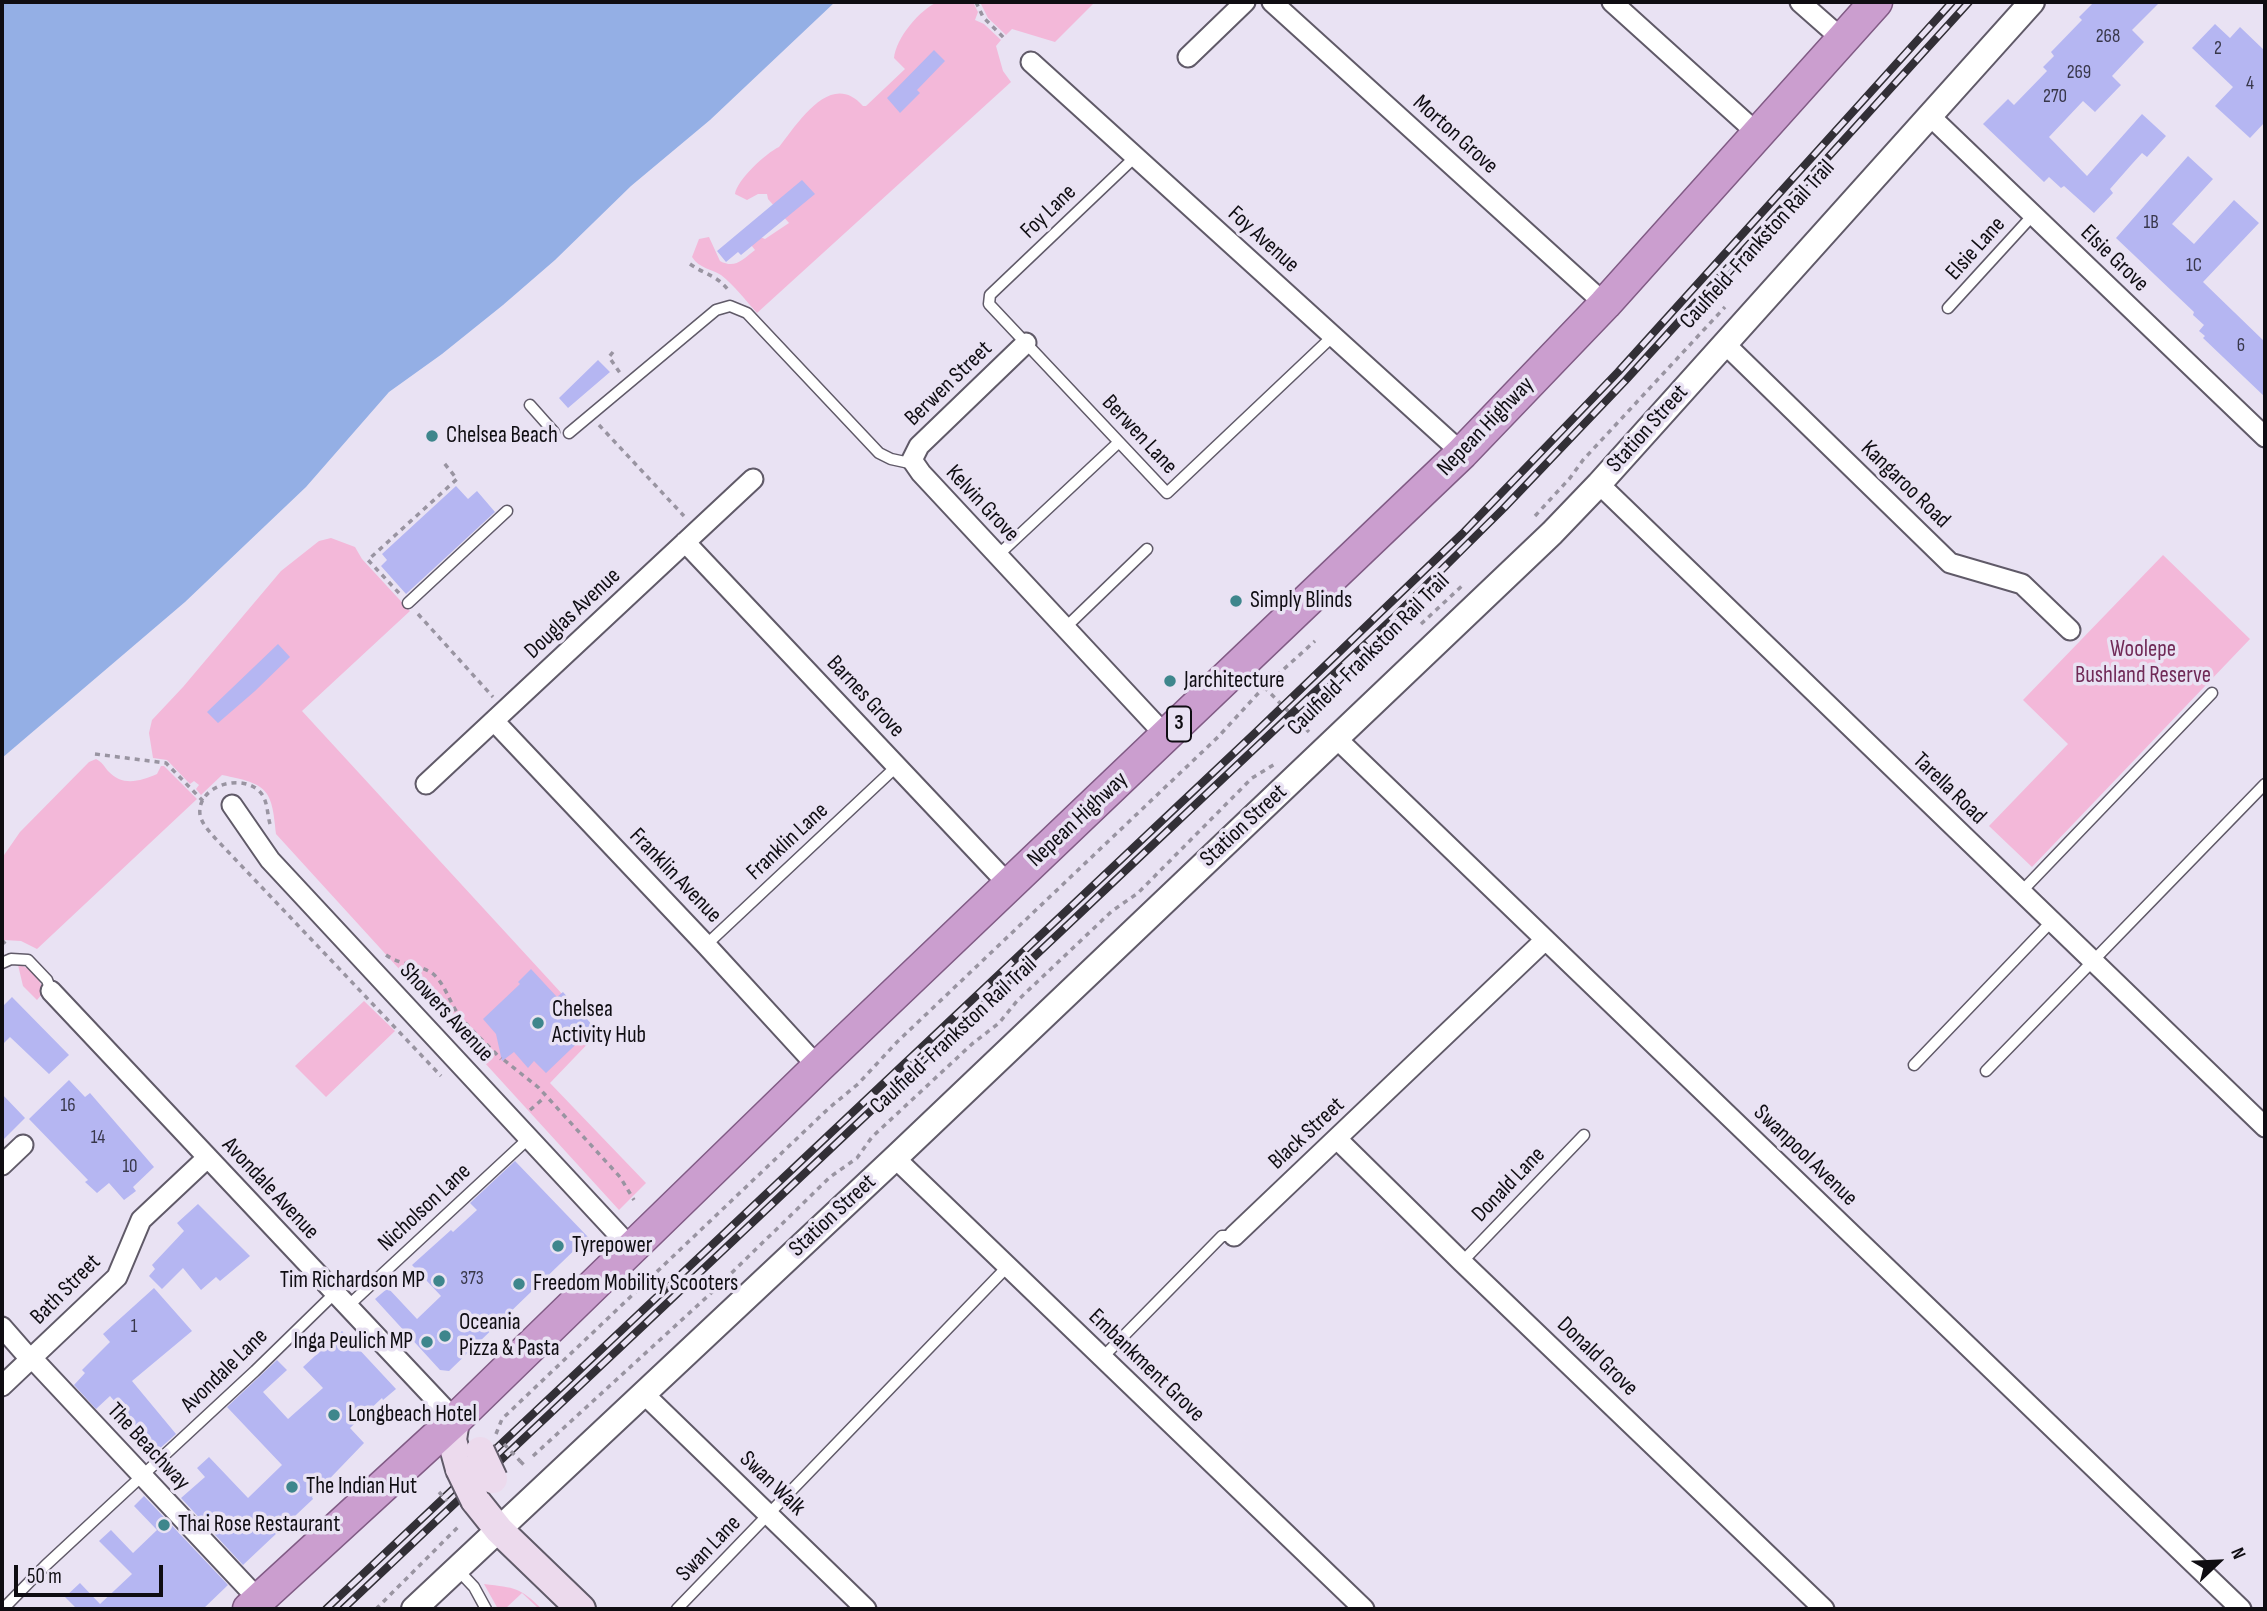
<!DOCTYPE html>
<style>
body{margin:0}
#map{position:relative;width:2267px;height:1611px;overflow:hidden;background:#e9e2f3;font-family:"Sofia Sans Condensed",sans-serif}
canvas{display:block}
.frame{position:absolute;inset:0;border:4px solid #0f0d12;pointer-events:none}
.north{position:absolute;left:2183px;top:1527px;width:70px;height:70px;-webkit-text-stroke:5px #e9e2f3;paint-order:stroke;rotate:67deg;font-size:19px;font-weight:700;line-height:28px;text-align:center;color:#0f0d12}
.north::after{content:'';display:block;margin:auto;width:24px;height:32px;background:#0f0d12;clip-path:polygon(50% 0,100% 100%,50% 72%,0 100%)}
.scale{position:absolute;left:14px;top:1565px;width:149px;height:32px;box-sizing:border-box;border:4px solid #0f0d12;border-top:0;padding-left:9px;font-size:21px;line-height:24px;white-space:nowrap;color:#0f0d12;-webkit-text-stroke:5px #e9e2f3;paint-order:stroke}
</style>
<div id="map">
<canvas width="2267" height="1611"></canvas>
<div class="frame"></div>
<div class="north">N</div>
<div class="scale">50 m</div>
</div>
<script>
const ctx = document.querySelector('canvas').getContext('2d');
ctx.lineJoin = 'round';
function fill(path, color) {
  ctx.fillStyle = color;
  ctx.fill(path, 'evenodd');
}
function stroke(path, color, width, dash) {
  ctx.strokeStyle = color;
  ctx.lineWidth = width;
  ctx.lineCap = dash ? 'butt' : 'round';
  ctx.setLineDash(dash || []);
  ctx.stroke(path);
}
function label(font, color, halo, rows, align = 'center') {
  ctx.font = font + ' "Sofia Sans Condensed",sans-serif';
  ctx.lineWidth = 7;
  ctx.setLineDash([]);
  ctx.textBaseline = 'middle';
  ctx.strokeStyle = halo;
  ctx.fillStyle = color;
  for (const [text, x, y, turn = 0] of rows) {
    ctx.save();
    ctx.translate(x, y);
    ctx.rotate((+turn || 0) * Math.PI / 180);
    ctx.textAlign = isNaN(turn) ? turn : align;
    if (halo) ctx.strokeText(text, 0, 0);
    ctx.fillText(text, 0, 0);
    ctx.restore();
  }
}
const green = new Path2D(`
 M938 2H973L978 12 975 20 984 24 1001 40 996 46 1003 71 1011 82 757 313C746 301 734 285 721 275 710 268 700 269 692 257L699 239 709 237 720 261C735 269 742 260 755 250L751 245 760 237 765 239 789 223 768 199 767 194H758L747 200 735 194C737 180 766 153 779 147 798 123 831 69 863 106H866L905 69 894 58C896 38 920 9 938 2Z
 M980 2H1095L1055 42 1012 29 1006 35 988 18Z
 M331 538 355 547 362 559 410 611 302 711 598 1033 550 1083 646 1183 619 1210 276 834C272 788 267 784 222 775L201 795 196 789 199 785 194 781 190 784 167 760 153 758 149 733 152 720 183 687 281 571 319 541Z
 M2163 555 2250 639 2032 867 1989 826 2068 744 2023 700Z
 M96 759C102 762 104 766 108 771 123 787 140 781 157 774L161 766H164L197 799 37 949 21 941 4 940 2 937V858L20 832 89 762Z
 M18 965C32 967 42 980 43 993L37 1000 23 986Z
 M364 1001 395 1031 326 1097 295 1066Z
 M484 1584C516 1588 519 1587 542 1609H539L522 1593 505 1609H498Z`);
const water = new Path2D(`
 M2 2H835L710 120 631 186 555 260 503 305 442 354 389 392 306 487 185 602 2 758Z`);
const building = new Path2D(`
 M2094 2H2160L2132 30 2144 42 2112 76 2121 85 2095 112 2083 101 2049 137 2087 176 2142 114 2166 136 2147 157 2142 153 2132 164 2110 189 2113 193 2094 213 2064 186 2061 188 2049 177 2044 182 1983 124 2008 99 2014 105 2047 71 2043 67 2054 56 2051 52 2082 20 2079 17Z
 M2215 24 2230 38 2240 27 2265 51V122L2250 138 2215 106 2233 87 2192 48Z
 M934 50 945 61 917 90 920 93 900 113 887 98Z
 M2188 156 2213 179 2172 224 2194 244 2234 200 2259 223 2203 282 2265 342V397L2203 338 2205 336 2199 331 2204 325 2193 315 2194 312 2116 238Z
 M802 180 815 194 741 255 738 252 726 262 717 251Z
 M598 360 610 372 568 408 559 398Z
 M456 486 468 499 477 491 495 512 406 594 381 566 387 560 382 554Z
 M278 644 290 657 255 691 218 723 207 712Z
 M531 969 557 997 563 992 594 1027 546 1073 534 1061 528 1068 514 1052 502 1061 496 1034 483 1019 520 984 518 982Z
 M12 997 69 1055 49 1074 10 1037 2 1045V1007Z
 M69 1080 85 1097 90 1093 154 1167 133 1187 136 1191 124 1200 109 1183 97 1193 85 1182 88 1180 29 1119Z
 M2 1094 25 1118 2 1141Z
 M515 1161 588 1237 449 1371 440 1370 375 1299 388 1288 417 1319 441 1296 412 1265 451 1230 453 1232 477 1210 470 1203Z
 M198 1204 250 1256 220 1281 216 1277 201 1290 183 1268 162 1289 149 1276 155 1269 152 1265 184 1231 177 1223Z
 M154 1288 192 1331 132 1381 176 1434 157 1451 110 1396 96 1409 74 1385 85 1373 82 1370 110 1342 103 1334Z
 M342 1331 396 1389 383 1400 382 1398 350 1428 364 1443 312 1497 313 1499 243 1565 181 1498 205 1477 197 1468 209 1457 248 1498 282 1465 227 1407 277 1360 287 1370 263 1392 288 1419 323 1388 303 1367Z
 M144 1496 228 1585 203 1609H77L65 1597 80 1583 100 1604 132 1574 99 1541 111 1530 133 1553 157 1530 134 1506Z`);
const path = new Path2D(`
 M976 2 983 17 1006 40
 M690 264C707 276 716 274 730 292
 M613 352 609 357 620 373
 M599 425 684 516
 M1535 516 1570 478 1583 460 1725 307
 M399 593 368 560 457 479 444 463
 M418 614 493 697
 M1421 624 1464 584
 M1264 687 1309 732
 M95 754 166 763 203 801
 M270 824C267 814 268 802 261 793 244 772 196 785 200 815 202 824 209 831 215 838L441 1076
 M2 940 7 946
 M386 955C400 965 418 964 432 973 445 983 449 1002 459 1015 471 1031 487 1044 501 1059
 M436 1008 445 1015 461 1018
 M504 1060 539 1088 620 1177 634 1200
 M530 1110 545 1097
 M496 1434 502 1419 829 1108 858 1084 897 1042 1218 737 1264 687 1315 641
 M533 1456 709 1295 830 1177 857 1158 872 1137 972 1044 999 1023 1017 1001 1112 911 1138 893 1252 778 1275 764
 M520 1461 524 1465
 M376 1609 459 1526`);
const service = new Path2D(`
 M1135 157 990 295 989 304 1167 493 1333 336
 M1948 308 2033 215
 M530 405 554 432
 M569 433 716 310 730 306 747 313 879 453 891 459 914 464
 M997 556 1119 442
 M408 603 507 511
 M1065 628 1147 549
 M2021 892 2212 693
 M706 945 897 766
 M2 963 11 959 28 960 47 980 51 991
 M1914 1065 2051 922
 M1986 1071 2265 784
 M1462 1262 1584 1135
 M348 1306 529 1138
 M1102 1358 1222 1236H1234
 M458 1570 474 1587 486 1609
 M3 1609 46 1565 255 1371 335 1293
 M677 1609 1007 1267`);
const minor = new Path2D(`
 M1272 2 1605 304
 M1612 2 1757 133
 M1800 2 1842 39
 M1188 57 1245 2
 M1031 62 1462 453
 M1930 116 2265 437
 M1026 343 919 446 912 460 921 473 1167 737
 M1724 343 1950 563 2022 584 2070 630
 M1599 484 2265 1127
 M685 542 1009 885
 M494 721 706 945 818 1067
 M1336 738 2241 1609
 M426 784 753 479
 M232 805 270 860 632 1249
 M51 991 455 1420
 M1337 1139 1462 1262 1824 1609
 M895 1158 1364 1609
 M2 1165 23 1145
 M1234 1236 1545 940
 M2 1327 30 1359
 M32 1358 259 1600
 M2 1386 117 1277 141 1220 207 1158
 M644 1394 866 1609`);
const tertiary = new Path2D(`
 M414 1609 895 1158 1552 533 1599 484 2032 2`);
const secondary = new Path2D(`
 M455 1420 452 1440 460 1469
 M475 1500 499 1530 581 1609`);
const trunk = new Path2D(`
 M249 1609 455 1420 818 1067 1462 453 1605 304 1876 2`);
const rail = new Path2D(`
 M326 1609 1254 734 1462 534 1618 372 1952 2
 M343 1609 1392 619 1504 508 1625 381 1969 2`);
const pathBridge = new Path2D(`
 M504 1444 520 1461
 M439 1492 447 1501`);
const secondaryBridge = new Path2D(`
 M480 1451 493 1479
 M460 1469 475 1500`);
const markers = [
 [432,436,7,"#3e868c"],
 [1236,601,7,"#3e868c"],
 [1170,681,7,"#3e868c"],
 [538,1023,7,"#3e868c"],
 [558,1246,7,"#3e868c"],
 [439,1281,7,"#3e868c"],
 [519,1284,7,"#3e868c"],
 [445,1336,7,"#3e868c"],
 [427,1342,7,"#3e868c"],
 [334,1415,7,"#3e868c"],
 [292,1487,7,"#3e868c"],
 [164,1525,7,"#3e868c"]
];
const numberNames = [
 ["268",2108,37],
 ["2",2218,49],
 ["269",2079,73],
 ["4",2250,84],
 ["270",2055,97],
 ["1B",2151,223],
 ["1C",2194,266],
 ["6",2241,346],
 ["16",68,1106],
 ["14",98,1138],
 ["10",130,1167],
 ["373",472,1279],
 ["1",134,1327]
];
const shields = [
 [1179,724,24]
];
const shieldNames = [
 ["3",1179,724]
];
const streetNames = [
 ["Morton Grove",1455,135,42],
 ["Foy Lane",1049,212,-44],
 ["Foy Avenue",1263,240,42],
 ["Caulfield-Frankston Rail Trail",1758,245,-48],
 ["Elsie Lane",1976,249,-48],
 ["Elsie Grove",2114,259,44],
 ["Berwen Street",949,384,-44],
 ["Nepean Highway",1486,427,-46],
 ["Station Street",1648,429,-48],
 ["Berwen Lane",1139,435,47],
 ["Kangaroo Road",1905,485,44],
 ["Kelvin Grove",982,504,47],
 ["Douglas Avenue",573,614,-43],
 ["Caulfield-Frankston Rail Trail",1369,655,-45],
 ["Barnes Grove",865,697,47],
 ["Tarella Road",1949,789,44],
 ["Nepean Highway",1078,820,-43],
 ["Station Street",1244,826,-43],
 ["Franklin Lane",788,842,-43],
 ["Franklin Avenue",675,876,46],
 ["Showers Avenue",446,1013,47],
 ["Caulfield-Frankston Rail Trail",954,1036,-43],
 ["Black Street",1307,1134,-43],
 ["Swanpool Avenue",1805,1156,44],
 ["Donald Lane",1509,1185,-46],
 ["Avondale Avenue",270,1189,47],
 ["Nicholson Lane",425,1208,-43],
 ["Station Street",833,1216,-43],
 ["Bath Street",66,1290,-45],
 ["Donald Grove",1597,1357,44],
 ["Embankment Grove",1146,1366,44],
 ["Avondale Lane",225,1371,-44],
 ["The Beachway",148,1447,47],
 ["Swan Walk",772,1484,44],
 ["Swan Lane",709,1549,-46]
];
const poiNames = [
 ["Chelsea Beach",446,436],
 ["Simply Blinds",1250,601],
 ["Jarchitecture",1184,681],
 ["Chelsea",552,1010],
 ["Activity Hub",552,1036],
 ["Tyrepower",572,1246],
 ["Tim Richardson MP",425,1281,"right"],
 ["Freedom Mobility Scooters",533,1284],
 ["Oceania",459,1323],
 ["Pizza & Pasta",459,1349],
 ["Inga Peulich MP",413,1342,"right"],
 ["Longbeach Hotel",348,1415],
 ["The Indian Hut",306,1487],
 ["Thai Rose Restaurant",178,1525]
];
const parkNames = [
 ["Woolepe",2143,650],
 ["Bushland Reserve",2143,676]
];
fill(green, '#f3b8d9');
fill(water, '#94afe5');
fill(building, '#b5b6f2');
stroke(service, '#605a68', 13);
stroke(minor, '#605a68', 23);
stroke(tertiary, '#605a68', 28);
stroke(secondary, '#605a68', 32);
stroke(trunk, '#815b85', 35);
stroke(path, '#9994a1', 3.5, [5, 5]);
stroke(service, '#fff', 10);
stroke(minor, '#fff', 19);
stroke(tertiary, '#fff', 24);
stroke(secondary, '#ecdaed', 28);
stroke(trunk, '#cb9ecf', 32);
stroke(rail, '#322f36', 8);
stroke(rail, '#e9e2f3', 5, [16]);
stroke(secondaryBridge, '#605a68', 32, []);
stroke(pathBridge, '#9994a1', 3.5, [5, 5]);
stroke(secondaryBridge, '#ecdaed', 28);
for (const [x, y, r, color] of markers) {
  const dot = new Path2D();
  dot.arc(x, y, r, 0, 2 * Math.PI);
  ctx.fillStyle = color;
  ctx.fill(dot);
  stroke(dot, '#e9e2f3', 2.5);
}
label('19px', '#38374a', null, numberNames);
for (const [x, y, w] of shields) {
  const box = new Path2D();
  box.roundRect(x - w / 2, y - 17.5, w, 35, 5);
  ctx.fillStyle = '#e9e2f3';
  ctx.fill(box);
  stroke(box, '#0f0d12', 2);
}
label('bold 21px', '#0f0d12', null, shieldNames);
label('23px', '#0f0d12', '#e9e2f3', streetNames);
label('23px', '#0f0d12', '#e9e2f3', poiNames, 'left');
label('23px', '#702a57', '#e9e2f3', parkNames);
</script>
